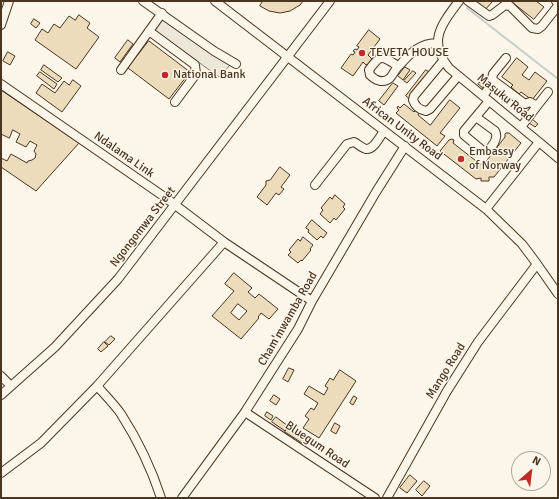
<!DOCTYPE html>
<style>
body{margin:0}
#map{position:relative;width:559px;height:499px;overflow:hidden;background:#fbf6e9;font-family:Signika,sans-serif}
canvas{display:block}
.frame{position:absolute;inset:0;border:2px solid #4a3520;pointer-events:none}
.north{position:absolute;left:511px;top:451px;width:40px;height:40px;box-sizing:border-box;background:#fbf6e9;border:1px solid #b4a999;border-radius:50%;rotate:28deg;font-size:11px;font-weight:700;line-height:16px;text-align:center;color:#4a3520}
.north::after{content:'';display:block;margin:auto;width:14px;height:18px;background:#c62828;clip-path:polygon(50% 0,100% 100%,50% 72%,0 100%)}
</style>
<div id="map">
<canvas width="559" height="499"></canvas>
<div class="frame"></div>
<div class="north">N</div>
</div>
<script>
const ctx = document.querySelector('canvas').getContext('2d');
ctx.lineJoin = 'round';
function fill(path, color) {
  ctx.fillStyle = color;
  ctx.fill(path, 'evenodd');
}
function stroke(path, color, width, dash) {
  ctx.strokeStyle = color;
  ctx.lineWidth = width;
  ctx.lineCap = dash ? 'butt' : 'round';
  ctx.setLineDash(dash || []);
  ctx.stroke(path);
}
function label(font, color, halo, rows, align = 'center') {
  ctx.font = font + ' Signika,sans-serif';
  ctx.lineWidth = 3;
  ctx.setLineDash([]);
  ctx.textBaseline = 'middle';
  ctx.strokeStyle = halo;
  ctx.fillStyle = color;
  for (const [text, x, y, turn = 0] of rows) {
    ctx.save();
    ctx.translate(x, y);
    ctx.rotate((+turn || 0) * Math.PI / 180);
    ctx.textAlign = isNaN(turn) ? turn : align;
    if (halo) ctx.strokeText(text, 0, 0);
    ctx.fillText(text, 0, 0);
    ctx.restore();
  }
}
const parking = new Path2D(`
 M160 16 232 63 219 77 154 30Z`);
const stream = new Path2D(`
 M467 8 558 79`);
const building = new Path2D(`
 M263 1H303L300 5 290 11 280 13 269 11 260 6Z
 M473 1H493L484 11Z
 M511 1H536L544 7 534 19Z
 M79 15 90 23 87 28 99 37 76 69 35 40 42 29 48 33 54 24 60 28 69 16 75 20Z
 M34 19 40 23 36 28 31 24Z
 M369 30 380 39 368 55 372 59 369 64 366 65 363 62 353 76 341 68 351 54 353 55 355 52 353 51 355 49 357 50 359 47 357 46Z
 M128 40 133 44 120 62 115 58Z
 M149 41 190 72 169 99 128 68Z
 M8 52 15 56 10 65 3 61Z
 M517 58 528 67 522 75 529 80 535 72 547 81 532 100 521 92 519 94 511 87 513 85 502 77Z
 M44 65 62 78 58 82 41 70Z
 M405 67 410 70 403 80 398 76Z
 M426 70 431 73 410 99 406 96Z
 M413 71 416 73 407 83 404 81Z
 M40 72 57 84 54 89 37 76Z
 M73 80 81 86 62 112 36 93 42 84 55 93 64 81 69 85Z
 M482 81 487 85 484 89 478 84Z
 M393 83 398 86 384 105 379 101Z
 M1 90 79 143 36 191 1 167Z
 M450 100 460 108 440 133 445 136 437 146 396 113 399 110 397 108 398 106 400 108 404 104 414 112 417 109 420 111 418 115 430 125Z
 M532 119 538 124 535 127 529 123Z
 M13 130 20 134 16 142 26 147 30 141 37 145 34 151 36 154 35 158 32 160 28 161 27 163 11 154 7 161 1 158V134L9 138Z
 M506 133H509L521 143 494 177H489V181H481V178L476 179 440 151 449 140 452 139 454 140 453 143 480 164H484L505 137V135Z
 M280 167 290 175 281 187 284 189 279 195 276 193 267 205 257 197 266 185V181L270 180Z
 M335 195 345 204 343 207 345 209 336 220 334 218 330 223 320 214 323 210 321 208 330 197 332 199Z
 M312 220 327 233 323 238 321 236 317 240 308 232 309 230 306 228Z
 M303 237 313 245 310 249 311 250 302 261 301 260 298 263 288 255 291 252 289 250 298 239 300 241Z
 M234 273 252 288 248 292 255 298 259 294 278 309 269 319 261 313 258 317 259 318 241 339 212 316 234 291 225 284ZM238 304 247 311 239 320 231 313Z
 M111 336 115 339 109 345 105 342Z
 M104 342 108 346 101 352 98 349Z
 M289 368 294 370 288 382 283 379Z
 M340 370 356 381 319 438 303 428 309 419 305 416 311 408 314 410 318 403 304 394 309 386 324 395 328 388 325 386 330 378 333 380Z
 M274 395 280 399 276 405 270 401Z
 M354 396 357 398 353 405 350 403Z
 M267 412 273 416 271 420 265 416Z
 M276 417 288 426 285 431 272 422Z
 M335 423 340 426 336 434 331 431Z
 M288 427 305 438 302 443 285 432Z
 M410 475 417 481 407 493 400 488Z
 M424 481 430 486 422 496 416 490Z`);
const minor = new Path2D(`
 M143 1 214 51 236 64
 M215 1 486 209 522 244 537 264 558 294
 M459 1C442 24 427 41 449 68L539 142 486 209
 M468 1 489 16 492 15 505 5 510 6 532 28 538 29 542 26 557 7 558 3 556 1
 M1 25 9 1
 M149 31 195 65 196 74 175 102
 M506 58 493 74 492 78 494 81 525 104 530 102 537 106 548 92
 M443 61 414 96 413 100C415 106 420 110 426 111L430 109 458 76
 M398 66C382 56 381 53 369 70L370 75C375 80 383 84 390 78 393 75 395 69 399 66 410 53 420 43 438 43
 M121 70 162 13
 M1 84 166 198 224 242 312 301
 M483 96 494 81
 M476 117 495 131C499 138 492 148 486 151L482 150 464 135V131L489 101
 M521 127 537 106
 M539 142 558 158
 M315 185 347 144 354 142C358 144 362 148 366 149 374 150 380 136 384 131
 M1 376 11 386
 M97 386C105 395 114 404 121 414 137 439 152 470 161 498
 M1 395 55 347 118 279 330 1
 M245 412 375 498
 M1 473 41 443 97 386 224 242
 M182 498 245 412 298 329 312 301 376 192 405 146
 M387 498 447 391 478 342 537 264`);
const markers = [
 [362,53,4,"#c62828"],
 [165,75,4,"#c62828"],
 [461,159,4,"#c62828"]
];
const poiNames = [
 ["TEVETA HOUSE",370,53],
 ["National Bank",173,75],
 ["Embassy",469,152],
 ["of Norway",469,166]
];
const streetNames = [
 ["Masuku Road",505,98,39],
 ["African Unity Road",402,129,37],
 ["Ndalama Link",124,155,35],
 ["Ngongomwa Street",143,227,-52],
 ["Cham'mwamba Road",288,319,-60],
 ["Mango Road",446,371,-58],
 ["Bluegum Road",317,445,34]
];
fill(parking, '#ede7d9');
stroke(parking, '#887966', 1);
stroke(stream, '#c9cecd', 2);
fill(building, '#ecdcbc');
stroke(building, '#4a3520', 1);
stroke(minor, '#4a3520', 10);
stroke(minor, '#fbf6e9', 8);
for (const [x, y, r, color] of markers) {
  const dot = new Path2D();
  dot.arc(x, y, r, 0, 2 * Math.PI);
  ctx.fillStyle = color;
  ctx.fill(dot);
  stroke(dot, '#fbf6e9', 1.5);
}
label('12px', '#4a3520', '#fbf6e9', poiNames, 'left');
label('12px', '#4a3520', '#fbf6e9', streetNames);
</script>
